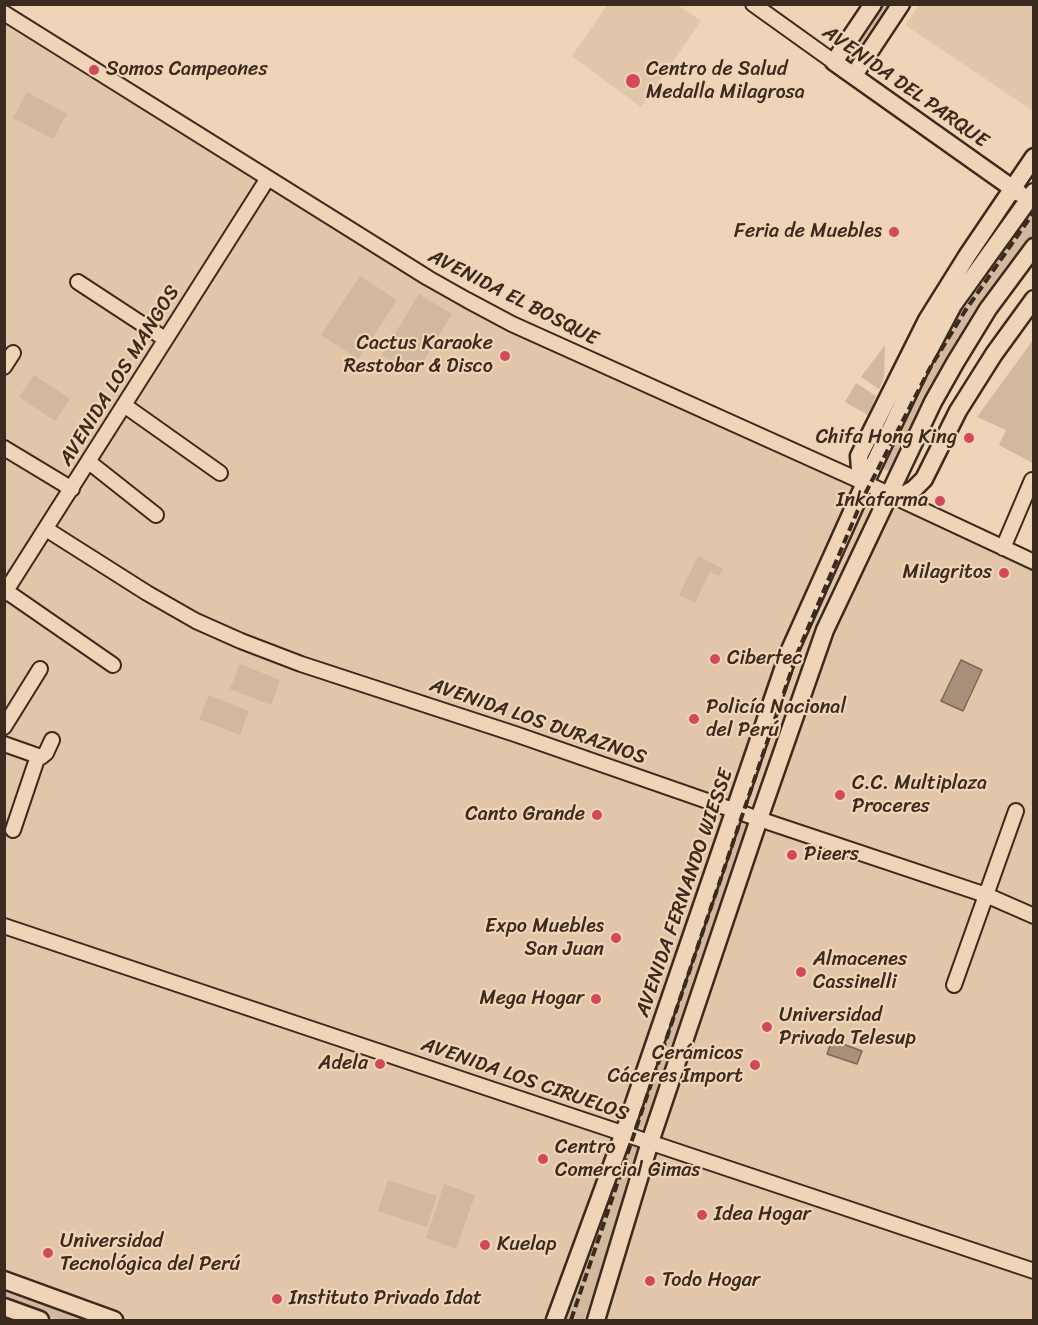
<!DOCTYPE html>
<meta charset="utf-8">
<style>
body{margin:0}
#map{position:relative;width:1038px;height:1325px;overflow:hidden;background:#f0d4b7;font-family:Sriracha,sans-serif}
canvas{display:block}
.frame{position:absolute;inset:0;border:6px solid #3b2a1e;pointer-events:none}
</style>
<div id="map">
<canvas width="1038" height="1325"></canvas>
<div class="frame"></div>
</div>
<script>
const ctx = document.querySelector('canvas').getContext('2d');
ctx.lineJoin = 'round';
function fill(path, color) {
  ctx.fillStyle = color;
  ctx.fill(path, 'evenodd');
}
function stroke(path, color, width, dash) {
  ctx.strokeStyle = color;
  ctx.lineWidth = width;
  ctx.lineCap = dash ? 'butt' : 'round';
  ctx.setLineDash(dash || []);
  ctx.stroke(path);
}
function label(font, color, halo, rows, align = 'center') {
  ctx.font = font + ' Sriracha,sans-serif';
  ctx.lineWidth = 4.5;
  ctx.setLineDash([]);
  ctx.textBaseline = 'middle';
  ctx.strokeStyle = halo;
  ctx.fillStyle = color;
  for (const [text, x, y, turn = 0] of rows) {
    ctx.save();
    ctx.translate(x, y);
    ctx.rotate((+turn || 0) * Math.PI / 180);
    ctx.textAlign = isNaN(turn) ? turn : align;
    if (halo) ctx.strokeText(text, 0, 0);
    ctx.fillText(text, 0, 0);
    ctx.restore();
  }
}
const built = new Path2D(`
 M608 4 678 5 701 21 641 107 572 56Z
 M919 5H1033V111L905 25Z
 M4 18 449 297 1033 566V1320H79L5 1292Z`);
const green = new Path2D(`
 M881 5H897L854 64 846 60V55Z
 M27 92 67 114 53 139 13 118Z
 M1033 207V240L893 473 882 468 881 464 946 329Z
 M360 276 397 300 358 359 321 335Z
 M419 294 452 314 415 375 382 355Z
 M1033 340V463L999 445 1006 430 977 417Z
 M885 345 884 378 879 389 861 377Z
 M34 375 70 399 55 421 19 397Z
 M856 383 876 396 868 415 845 402Z
 M698 556 723 569 719 576 710 572 695 603 679 595Z
 M240 664 280 680 271 705 230 689Z
 M209 695 249 711 240 735 199 719Z
 M741 818 750 822 649 1127C643 1129 638 1127 635 1122L737 822Z
 M631 1141 641 1144V1149L584 1320H566L628 1144Z
 M388 1180 437 1196 427 1227 378 1211Z
 M444 1184 475 1195 456 1249 426 1238Z
 M4 1286 97 1320H58L5 1301Z`);
const water = new Path2D(`
 M961 660 982 670 963 711 941 701Z
 M832 1040 862 1051 857 1064 827 1054Z`);
const minor = new Path2D(`
 M753 4 834 62
 M4 13 428 278 467 300 512 324 865 483 1034 562
 M78 282 165 339
 M4 367 13 353
 M124 405 220 473
 M4 448 72 489
 M89 462 156 515
 M46 529 147 593 196 621 241 641 301 664 515 734 759 819 986 895 1034 916
 M1003 548 1032 480 1034 481
 M6 591 113 665
 M4 594 268 178
 M4 727 40 669
 M4 744 41 757 46 753 52 740
 M13 830 38 756
 M4 926 1034 1271
 M954 985 1016 811`);
const major = new Path2D(`
 M873 4 834 62 1019 193
 M854 75 901 4
 M865 483 860 470 859 456 927 320 967 256 1034 157
 M889 495H903L914 489 924 479 958 411 994 354 1034 299
 M4 1280 114 1320
 M4 1307 40 1320
 M555 1320 626 1127 789 652 865 483 925 358 953 305 1034 192
 M596 1320 650 1142 761 813 825 630 933 402 955 363 988 309 1034 247`);
const rail = new Path2D(`
 M571 1320 797 654 863 498 930 368 965 311 1034 212`);
const markers = [
 [94,70,6,"#d1495b"],
 [633,81,8,"#d1495b"],
 [894,232,6,"#d1495b"],
 [505,356,6,"#d1495b"],
 [969,438,6,"#d1495b"],
 [940,501,6,"#d1495b"],
 [1004,573,6,"#d1495b"],
 [715,659,6,"#d1495b"],
 [694,719,6,"#d1495b"],
 [840,795,6,"#d1495b"],
 [597,815,6,"#d1495b"],
 [792,855,6,"#d1495b"],
 [616,938,6,"#d1495b"],
 [801,972,6,"#d1495b"],
 [596,999,6,"#d1495b"],
 [767,1027,6,"#d1495b"],
 [380,1064,6,"#d1495b"],
 [755,1065,6,"#d1495b"],
 [543,1159,6,"#d1495b"],
 [702,1215,6,"#d1495b"],
 [485,1245,6,"#d1495b"],
 [48,1253,6,"#d1495b"],
 [650,1281,6,"#d1495b"],
 [277,1299,6,"#d1495b"]
];
const poiNames = [
 ["Somos Campeones",106,70],
 ["Centro de Salud",646,70],
 ["Medalla Milagrosa",646,93],
 ["Feria de Muebles",882,232,"right"],
 ["Cactus Karaoke",493,344,"right"],
 ["Restobar & Disco",493,367,"right"],
 ["Chifa Hong King",957,438,"right"],
 ["Inkafarma",928,501,"right"],
 ["Milagritos",992,573,"right"],
 ["Cibertec",727,659],
 ["Policía Nacional",706,708],
 ["del Perú",706,731],
 ["C.C. Multiplaza",852,784],
 ["Proceres",852,807],
 ["Canto Grande",585,815,"right"],
 ["Pieers",804,855],
 ["Expo Muebles",604,927,"right"],
 ["San Juan",604,950,"right"],
 ["Almacenes",813,960],
 ["Cassinelli",813,983],
 ["Mega Hogar",584,999,"right"],
 ["Universidad",779,1016],
 ["Privada Telesup",779,1039],
 ["Cerámicos",743,1054,"right"],
 ["Cáceres Import",743,1077,"right"],
 ["Adela",368,1064,"right"],
 ["Centro",555,1148],
 ["Comercial Gimas",555,1171],
 ["Idea Hogar",714,1215],
 ["Universidad",60,1242],
 ["Tecnológica del Perú",60,1265],
 ["Kuelap",497,1245],
 ["Todo Hogar",662,1281],
 ["Instituto Privado Idat",289,1299]
];
const streetNames = [
 ["AVENIDA DEL PARQUE",905,87,35],
 ["AVENIDA EL BOSQUE",513,298,27],
 ["AVENIDA LOS MANGOS",120,376,-58],
 ["AVENIDA LOS DURAZNOS",538,722,19],
 ["AVENIDA FERNANDO WIESSE",685,893,-71],
 ["AVENIDA LOS CIRUELOS",525,1080,19]
];
fill(built, '#e1c6aa');
fill(green, '#d2b89e');
fill(water, '#a8917b');
stroke(water, '#7c6856', 1.5);
stroke(minor, '#3b2a1e', 18);
stroke(major, '#3b2a1e', 21);
stroke(minor, '#f0d4b7', 14);
stroke(major, '#f0d4b7', 16);
stroke(rail, '#3b2a1e', 4, [9, 4.5]);
for (const [x, y, r, color] of markers) {
  const dot = new Path2D();
  dot.arc(x, y, r, 0, 2 * Math.PI);
  ctx.fillStyle = color;
  ctx.fill(dot);
  stroke(dot, '#f0d4b7', 2);
}
label('20px', '#3b2a1e', '#f0d4b7', poiNames, 'left');
label('20px', '#3b2a1e', '#f0d4b7', streetNames);
</script>
